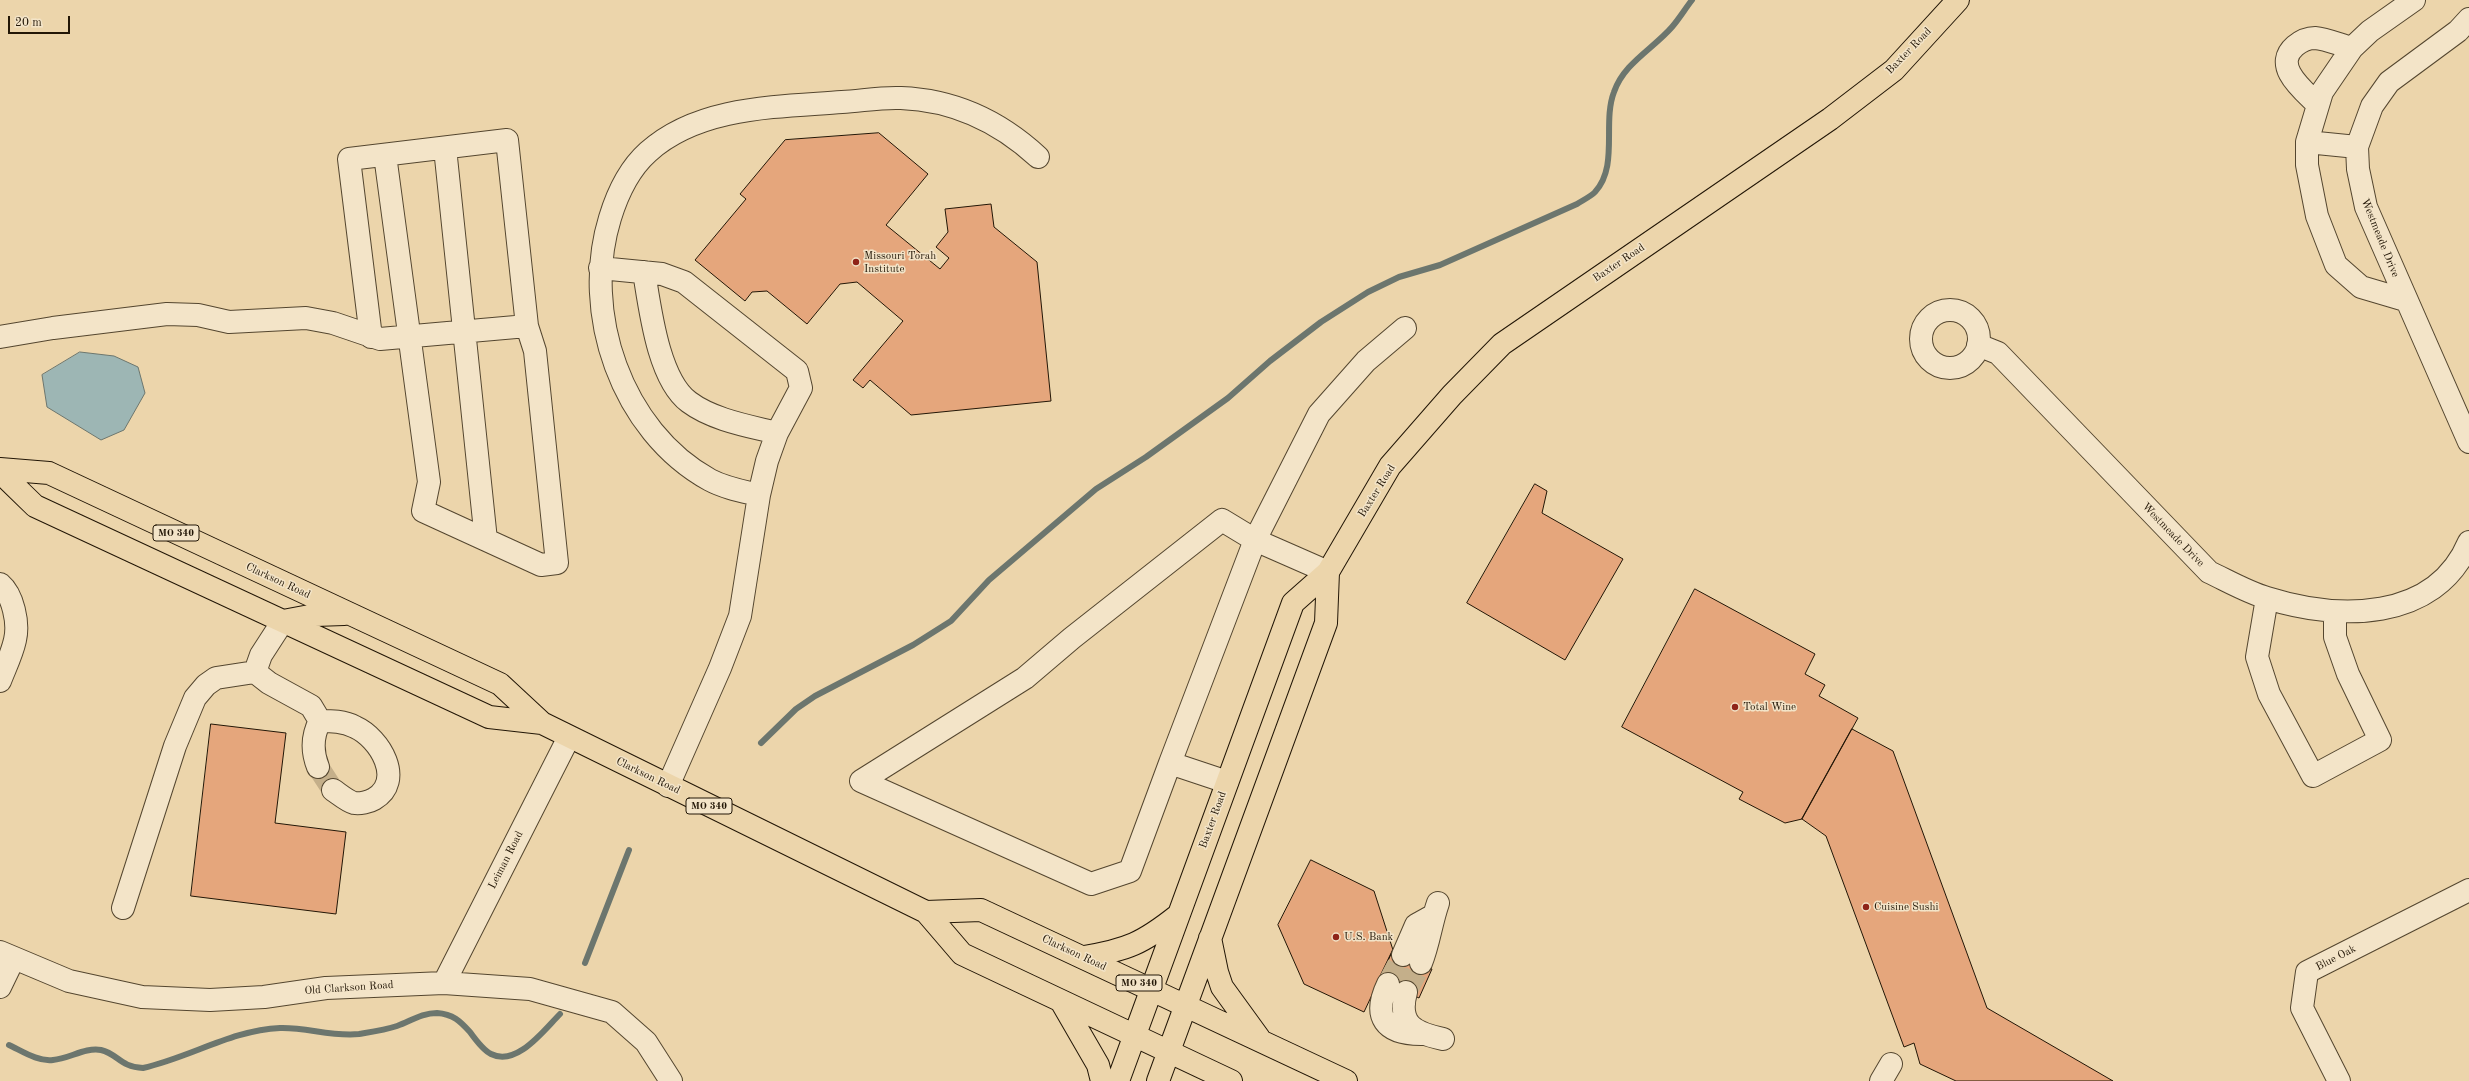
<!DOCTYPE html>
<style>
body{margin:0}
#map{position:relative;width:2469px;height:1081px;overflow:hidden;background:#ecd5ab;font-family:"Old Standard TT",serif}
canvas{display:block}
.scale{position:absolute;left:8px;top:16px;width:62px;height:18px;box-sizing:border-box;border:2px solid #221606;border-top:0;padding-left:5px;font-size:12px;line-height:14px;white-space:nowrap;color:#221606;-webkit-text-stroke:3px #f3e4c8;paint-order:stroke}
</style>
<div id="map">
<canvas width="2469" height="1081"></canvas>
<div class="scale">20 m</div>
</div>
<script>
const ctx = document.querySelector('canvas').getContext('2d');
ctx.lineJoin = 'round';
function fill(path, color) {
  ctx.fillStyle = color;
  ctx.fill(path, 'evenodd');
}
function stroke(path, color, width, dash) {
  ctx.strokeStyle = color;
  ctx.lineWidth = width;
  ctx.lineCap = dash ? 'butt' : 'round';
  ctx.setLineDash(dash || []);
  ctx.stroke(path);
}
function label(font, color, halo, rows, align = 'center') {
  ctx.font = font + ' "Old Standard TT",serif';
  ctx.lineWidth = 3;
  ctx.setLineDash([]);
  ctx.textBaseline = 'middle';
  ctx.strokeStyle = halo;
  ctx.fillStyle = color;
  for (const [text, x, y, turn = 0] of rows) {
    ctx.save();
    ctx.translate(x, y);
    ctx.rotate((+turn || 0) * Math.PI / 180);
    ctx.textAlign = isNaN(turn) ? turn : align;
    if (halo) ctx.strokeText(text, 0, 0);
    ctx.fillText(text, 0, 0);
    ctx.restore();
  }
}
const water = new Path2D(`
 M80 352 114 356 138 367 145 393 124 430 101 440 47 407 42 375Z`);
const stream = new Path2D(`
 M761 743 796 709 815 696 913 645 951 621 989 580 1096 489 1146 457 1228 398 1270 361 1321 322 1368 292 1399 277 1440 265 1577 204C1583 200 1590 197 1595 192 1619 166 1602 123 1614 92 1624 63 1653 49 1672 27 1679 19 1685 9 1692 0
 M585 963 629 850
 M9 1045C22 1051 38 1062 53 1060 69 1059 85 1047 101 1050 118 1054 120 1067 143 1068 189 1058 232 1030 280 1028 306 1027 332 1037 359 1034 371 1032 385 1030 397 1026 411 1021 422 1013 437 1013 453 1014 460 1021 470 1032 475 1039 483 1050 491 1054 517 1067 544 1030 560 1014`);
const building = new Path2D(`
 M879 133 928 174 886 225 940 269 949 258 936 247 948 232 945 209 991 204 994 227 1037 262 1051 401 911 415 870 380 863 388 853 380 903 321 857 282 840 284 807 324 767 291 752 292 745 301 695 260 746 199 740 194 785 140Z
 M1535 484 1547 491 1542 513 1623 559 1565 660 1467 603Z
 M1695 589 1815 654 1805 674 1825 685 1819 696 1858 718 1802 819 1785 823 1739 799 1743 792 1622 727Z
 M211 724 286 733 275 823 346 832 336 914 191 896Z
 M1852 729 1893 751 1987 1008 2113 1081H1956L1920 1064 1914 1043 1904 1047 1826 836 1802 819Z
 M1311 860 1374 891 1393 950 1364 1012 1304 984 1278 925Z
 M1393 950 1432 969 1419 998 1379 979Z`);
const minorTunnel = new Path2D(`
 M318 767 333 790
 M1388 984 1403 955
 M1406 992 1421 963`);
const minor = new Path2D(`
 M2469 19 2458 31 2389 82 2372 106 2357 147 2358 169 2366 207 2469 442
 M2317 104C2303 90 2272 66 2295 46 2301 41 2308 38 2315 38 2327 39 2340 45 2352 48
 M2307 142 2357 147
 M445 148 486 540
 M385 155 429 482 423 511 541 565 557 563 535 351 527 326
 M600 268 662 274 684 282 797 371 801 388 777 433 767 461 759 495 740 616 720 668 668 786
 M644 272C650 308 658 379 689 402 713 420 749 426 777 433
 M2405 300 2361 287 2336 265 2317 216 2307 165V142L2322 92 2352 48 2370 31 2414 0
 M1921 339a29 29 0 1 1 58 0a29 29 0 1 1-58 0Z
 M0 337 53 328 167 314 198 315 229 322 306 318 333 323 380 339 527 326 507 140 349 159 371 337
 M1978 345 1998 353 2209 572C2228 581 2247 592 2267 598 2337 620 2435 623 2469 542
 M759 495C742 491 725 488 710 480 621 431 581 312 610 218 617 195 629 169 648 152 699 106 777 107 842 102 861 101 881 97 901 98 954 100 999 121 1038 157
 M0 584C13 595 19 623 15 640 12 654 5 668 0 681
 M2267 598 2257 657 2269 694 2313 776 2380 740 2348 674 2335 637V612
 M255 672 269 683 311 706 320 721
 M1170 763 1255 540 1328 572
 M318 767C312 752 312 736 320 721 331 721 344 721 355 727 380 738 405 781 374 799 369 802 360 804 354 803 347 801 339 794 333 790
 M1227 782 1170 763 1130 871 1091 884 861 781 1025 678 1072 638 1222 520 1255 540 1319 414 1366 361 1405 328
 M123 908 175 746 195 698 206 685 216 678 255 672 261 655 283 621
 M0 952 69 981 142 997 210 1000 264 997 326 988 444 983 530 989 612 1012 646 1042 671 1081
 M1403 955 1416 925 1434 915
 M1421 963C1429 943 1431 923 1438 903
 M444 983 569 737
 M1388 984C1372 1017 1385 1034 1421 1034
 M0 987 14 958
 M1406 992C1397 1025 1415 1033 1443 1039
 M1881 1081 1891 1064
 M2339 1081 2302 1008 2307 972 2469 890`);
const major = new Path2D(`
 M0 469 49 473 500 684 542 723 926 912 962 954 1231 1081
 M0 472 35 506 489 717 542 723
 M283 621 315 615 344 614
 M926 912 981 910 1346 1081
 M1210 938 1217 972 1222 987 1259 1038
 M1084 957C1127 950 1143 943 1177 916
 M1061 1001 1098 1065 1102 1081
 M1118 1081 1293 603 1328 572 1390 466 1452 395 1502 344 1830 119 1894 70 1958 0
 M1158 1081 1326 623 1328 572`);
const markers = [
 [856,262,4,"#8f2418"],
 [1735,707,4,"#8f2418"],
 [1866,907,4,"#8f2418"],
 [1336,937,4,"#8f2418"]
];
const shields = [
 [176,533,46],
 [709,806,46],
 [1139,983,46]
];
const shieldNames = [
 ["MO 340",176,533],
 ["MO 340",709,806],
 ["MO 340",1139,983]
];
const streetNames = [
 ["Baxter Road",1909,51,-46],
 ["Westmeade Drive",2380,238,68],
 ["Baxter Road",1619,263,-34],
 ["Baxter Road",1377,491,-58],
 ["Westmeade Drive",2173,535,46],
 ["Clarkson Road",278,581,25],
 ["Clarkson Road",648,776,26],
 ["Baxter Road",1213,820,-70],
 ["Leiman Road",506,860,-63],
 ["Clarkson Road",1074,953,25],
 ["Blue Oak",2336,958,-27],
 ["Old Clarkson Road",349,988,-4]
];
const poiNames = [
 ["Missouri Torah",864,256],
 ["Institute",864,269],
 ["Total Wine",1743,707],
 ["Cuisine Sushi",1874,907],
 ["U.S. Bank",1344,937]
];
fill(water, '#9db6b4');
stroke(water, '#6c766e', 1);
stroke(stream, '#6c766e', 6);
fill(building, '#e5a67c');
stroke(building, '#221606', 1);
stroke(minorTunnel, '#c4af8a', 22, [22, 11]);
stroke(minor, '#54462f', 24);
stroke(major, '#221606', 24);
stroke(minor, '#f3e4c8', 22);
stroke(major, '#ecd5ab', 22);
for (const [x, y, r, color] of markers) {
  const dot = new Path2D();
  dot.arc(x, y, r, 0, 2 * Math.PI);
  ctx.fillStyle = color;
  ctx.fill(dot);
  stroke(dot, '#f3e4c8', 1.5);
}
for (const [x, y, w] of shields) {
  const box = new Path2D();
  box.roundRect(x - w / 2, y - 8, w, 16, 3);
  ctx.fillStyle = '#f3e4c8';
  ctx.fill(box);
  stroke(box, '#221606', 1);
}
label('bold 10px', '#221606', null, shieldNames);
label('11px', '#221606', '#f3e4c8', streetNames);
label('11px', '#221606', '#f3e4c8', poiNames, 'left');
</script>
